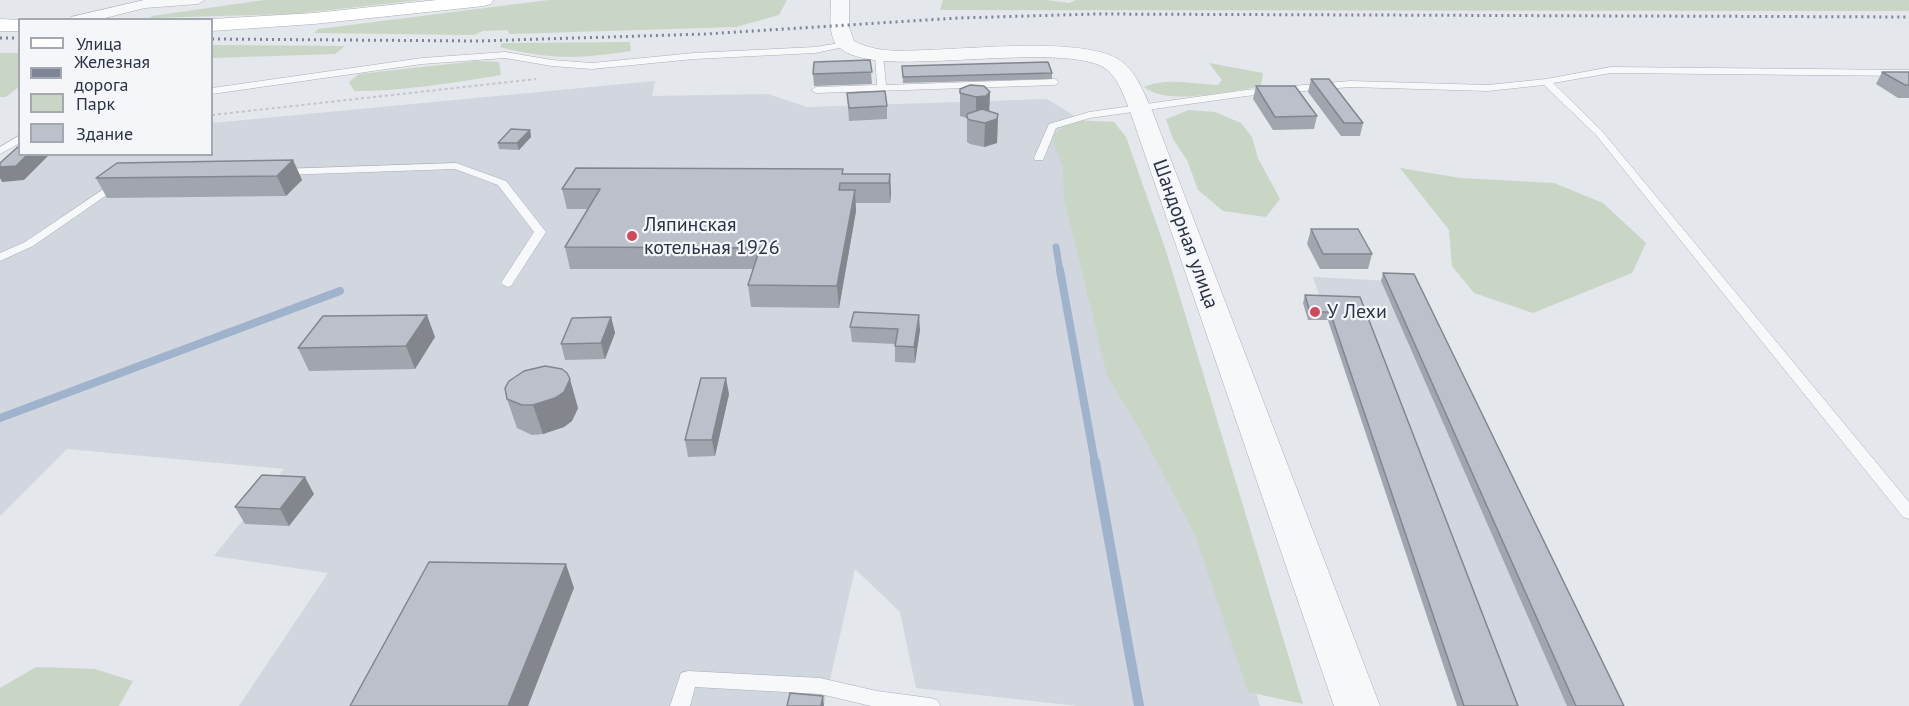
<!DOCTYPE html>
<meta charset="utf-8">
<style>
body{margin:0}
#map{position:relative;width:1909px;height:706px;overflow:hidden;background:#e4e7ec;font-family:"PT Sans",sans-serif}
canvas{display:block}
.legend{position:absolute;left:18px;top:18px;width:195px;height:138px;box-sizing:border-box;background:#f4f6f9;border:2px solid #a4a8b1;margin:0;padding:8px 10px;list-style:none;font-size:18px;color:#2b3445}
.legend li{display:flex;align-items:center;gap:12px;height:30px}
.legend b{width:30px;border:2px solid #a4a8b1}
</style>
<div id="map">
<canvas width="1909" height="706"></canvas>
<ul class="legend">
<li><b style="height:8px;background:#fff"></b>Улица</li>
<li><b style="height:8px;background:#7d8696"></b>Железная дорога</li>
<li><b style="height:16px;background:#c9d6c5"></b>Парк</li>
<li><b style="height:16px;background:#bbc0ca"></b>Здание</li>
</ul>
</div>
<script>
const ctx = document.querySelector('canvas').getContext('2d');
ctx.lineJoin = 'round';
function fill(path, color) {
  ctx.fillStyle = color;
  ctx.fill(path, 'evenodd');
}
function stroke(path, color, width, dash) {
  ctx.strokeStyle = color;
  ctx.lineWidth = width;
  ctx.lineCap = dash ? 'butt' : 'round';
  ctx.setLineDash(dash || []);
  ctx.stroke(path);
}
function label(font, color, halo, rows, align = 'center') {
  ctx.font = font + ' "PT Sans",sans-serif';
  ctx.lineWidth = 4.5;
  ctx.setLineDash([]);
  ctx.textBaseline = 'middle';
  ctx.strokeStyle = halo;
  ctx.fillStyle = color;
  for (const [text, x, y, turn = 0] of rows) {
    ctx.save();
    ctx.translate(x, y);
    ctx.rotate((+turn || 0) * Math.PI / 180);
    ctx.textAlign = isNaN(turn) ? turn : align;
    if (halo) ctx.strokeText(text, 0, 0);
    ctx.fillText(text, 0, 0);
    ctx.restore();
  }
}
const built = new Path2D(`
 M655 81 652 96 768 94 807 107 1047 99 1094 128 1260 706H1077L916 688 900 612 855 569 824 706H239L328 573 214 556 284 469 67 449 0 516V170L26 155 212 154V123Z
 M1313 277 1411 282 1615 706H1457Z`);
const green = new Path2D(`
 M264 0H421L293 14 150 18 152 16Z
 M549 0H787L779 15 736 27 510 34 507 30 483 31 474 35 314 33 318 29Z
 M943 0H1047L1069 3 1076 0H1909V11L940 10Z
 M630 42 631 51C579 59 551 60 500 47L502 43Z
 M212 45 345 46 335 54 212 58Z
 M0 53H19L20 86 6 97H0Z
 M476 61 499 62 501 75C452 83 404 91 354 91L349 82 359 74Z
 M1209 63 1263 73 1261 87C1230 90 1169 107 1144 87 1167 77 1194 84 1218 85L1222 80Z
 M1189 110 1215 112 1241 123 1252 137 1258 158 1280 199 1266 217 1223 211 1198 190 1187 160 1173 139 1166 119Z
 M1074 120 1114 122 1126 137 1166 251 1303 704 1248 692 1196 537 1143 435 1107 375 1064 199 1063 167 1051 136Z
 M1400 168 1461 178 1554 183 1603 203 1646 243 1632 273 1533 313 1474 293 1452 266 1449 230Z
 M36 667 95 669 133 681 119 706H0V688Z`);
const streamFar2 = new Path2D(`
 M1056 247 1060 271`);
const streamFar1 = new Path2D(`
 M1060 270 1095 463
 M0 418 340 291`);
const stream = new Path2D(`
 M1095 462 1139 706`);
const path = new Path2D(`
 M212 115 536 79`);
const service = new Path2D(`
 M846 42 850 44 849 46 815 53 694 59 592 69 552 66 505 58 422 64 212 94V88L422 58 505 52 552 60 592 63 694 53 815 47Z
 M879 52 883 55 886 85 1055 79 1059 82 1055 85 816 93 811 90 816 87 877 85 875 55Z
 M1611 67 1909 70V76L1611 73 1553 83 1602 131 1909 502V519L1903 517 1596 135 1544 85 1488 91 1350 87 1246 96 1090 118 1056 128 1043 160H1035L1034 158 1049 124 1089 112 1246 90 1350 81 1488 85 1546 79Z
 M20 135V143L0 154V147Z
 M456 163 506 181 546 232 511 286 507 287 501 283 534 232 498 185 455 169 282 175 277 172 282 169Z
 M117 180 122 183 121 185 33 246 0 261V253L25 242Z
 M688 671 820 678 877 691 930 698 937 700 940 706H871L820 694 695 687 690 706H670L681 673Z`);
const minor = new Path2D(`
 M144 0H205L198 4 145 8 97 20H69L71 17Z`);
const tertiary = new Path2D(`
 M831 0H849V27L854 41C877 53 902 51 926 50 971 49 1082 37 1118 59 1135 69 1143 91 1151 108L1380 706H1334L1129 108C1123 94 1118 78 1106 69 1073 44 925 68 874 60 863 58 849 56 840 48 827 38 831 14 831 0Z`);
const secondary = new Path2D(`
 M437 0H493L491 4 484 6 314 24 212 31V19L314 13Z
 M0 19 21 20 20 31H0Z`);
const rail = new Path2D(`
 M0 38H20
 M212 39 478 41 706 34 958 18 1095 14 1909 17`);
const wall = new Path2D(`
 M870 60 872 84 814 86 813 74Z
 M902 66 1052 73V79L903 83Z
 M1882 72H1909V98H1898L1876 84Z
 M1311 79 1363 123 1360 136H1341L1308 92Z
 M1256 86 1317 116 1314 129 1273 130 1253 99Z
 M960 89 990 92 989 111 998 114 997 143 984 147 970 144 967 142V118L960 116Z
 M847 93 887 106V119L849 121Z
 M530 130 531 137 519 150 499 149 498 143Z
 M293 160 302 180 286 196 107 198 96 178Z
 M843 174H890L891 194 890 203H855L856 211 839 308 751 307 748 285 754 269H570L565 247 588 209H567L562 189Z
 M1311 229 1372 254 1368 269H1320L1307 244Z
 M1383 273 1624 706H1567L1381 281Z
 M1305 295 1360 297 1518 706H1457L1328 320H1308L1303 303Z
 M854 312 920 330 915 363 895 362V344L852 342 850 327Z
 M611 317 615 333 605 359 565 360 561 344Z
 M435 337 415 369 309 371 298 348Z
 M729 394 715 456 688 457 685 440Z
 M507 399 578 408 572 421 564 427 543 434 532 435 517 428Z
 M314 494 289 526 245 524 235 507Z`);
const shadedWall = new Path2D(`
 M990 92 989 115 976 121V97Z
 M998 114 997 143 984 147 985 123Z
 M530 130 531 137 519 150 517 143Z
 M28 154H50L24 180 2 182 0 178V167Z
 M293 160 302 180 286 196 277 176Z
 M890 174 891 194 890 203 889 183Z
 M855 190 856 211 839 308 837 286Z
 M427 315 435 337 415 369 406 346Z
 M919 315 920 330 915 363 914 347Z
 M611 317 615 333 605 359 601 343Z
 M726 378 729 394 715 456 712 440Z
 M570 379 578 408 572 421 564 427 543 434 533 405Z
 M305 477 314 494 289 526 280 509Z
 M566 564 574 588 528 706H508Z
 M823 696 824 706H821Z`);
const building = new Path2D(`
 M870 60 872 72 813 74 814 62Z
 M1048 62 1052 73 903 77 902 66Z
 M1882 72H1909V85H1905Z
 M1311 79H1329L1363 123H1344Z
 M970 85 984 86 990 92 986 96 976 97 960 93V89Z
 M1256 86H1295L1317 116 1275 117Z
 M885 91 887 106 849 108 847 93Z
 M982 109 998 114 997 119 985 123 970 120 967 118V114Z
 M511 129 530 130 517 143H498Z
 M20 145V154H28L16 166 0 167V163Z
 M293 160 277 176 96 178 117 163Z
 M576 168 843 169 842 174H890L889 183H840L839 190H855L837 286 748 285 760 248 565 247 600 189H562Z
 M1311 229H1358L1372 254H1323Z
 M1383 273 1414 274 1624 706H1576Z
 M1305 295 1360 297 1518 706H1464L1330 312H1310Z
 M854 312 919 315 914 347 895 346 898 329 850 327Z
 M427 315 406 346 298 348 323 316Z
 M611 317 601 343 561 344 572 318Z
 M545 366 562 369 567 373 570 379 564 392 555 398 533 405H522L507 399 505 388 509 381 524 371Z
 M701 378H726L712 440H685Z
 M262 475 305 477 280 509 235 507Z
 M429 562 566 564 508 706H350Z
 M790 693 823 696 821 706H787Z`);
const markers = [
 [632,236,6,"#d1495b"],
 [1315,312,6,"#d1495b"]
];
const poiNames = [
 ["Ляпинская",644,225],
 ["котельная 1926",644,248],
 ["У Лехи",1327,312]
];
const streetNames = [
 ["Шандорная улица",1185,234,70]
];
fill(built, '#d2d6de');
fill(green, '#c9d6c5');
stroke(streamFar2, '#9fb4cc', 7);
stroke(streamFar1, '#9fb4cc', 8);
stroke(stream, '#9fb4cc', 10);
stroke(service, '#a9aeb7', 1);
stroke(minor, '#a9aeb7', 1);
stroke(tertiary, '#a9aeb7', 1);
stroke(secondary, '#a9aeb7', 1);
stroke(path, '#c2c5cb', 2, [3, 3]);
fill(service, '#f7f8fa');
fill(minor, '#f7f8fa');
fill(tertiary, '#f7f8fa');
fill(secondary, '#fff');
stroke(rail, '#7d8696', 3, [2, 4]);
fill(wall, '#a1a5ae');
fill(shadedWall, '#83868d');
fill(building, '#bbc0ca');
stroke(building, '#83868d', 1.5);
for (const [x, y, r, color] of markers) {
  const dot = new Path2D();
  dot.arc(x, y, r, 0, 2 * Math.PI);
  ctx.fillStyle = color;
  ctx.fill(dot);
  stroke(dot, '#f4f6f9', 2);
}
label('20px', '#2b3445', '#f4f6f9', poiNames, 'left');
label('20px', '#2b3445', '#f4f6f9', streetNames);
</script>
